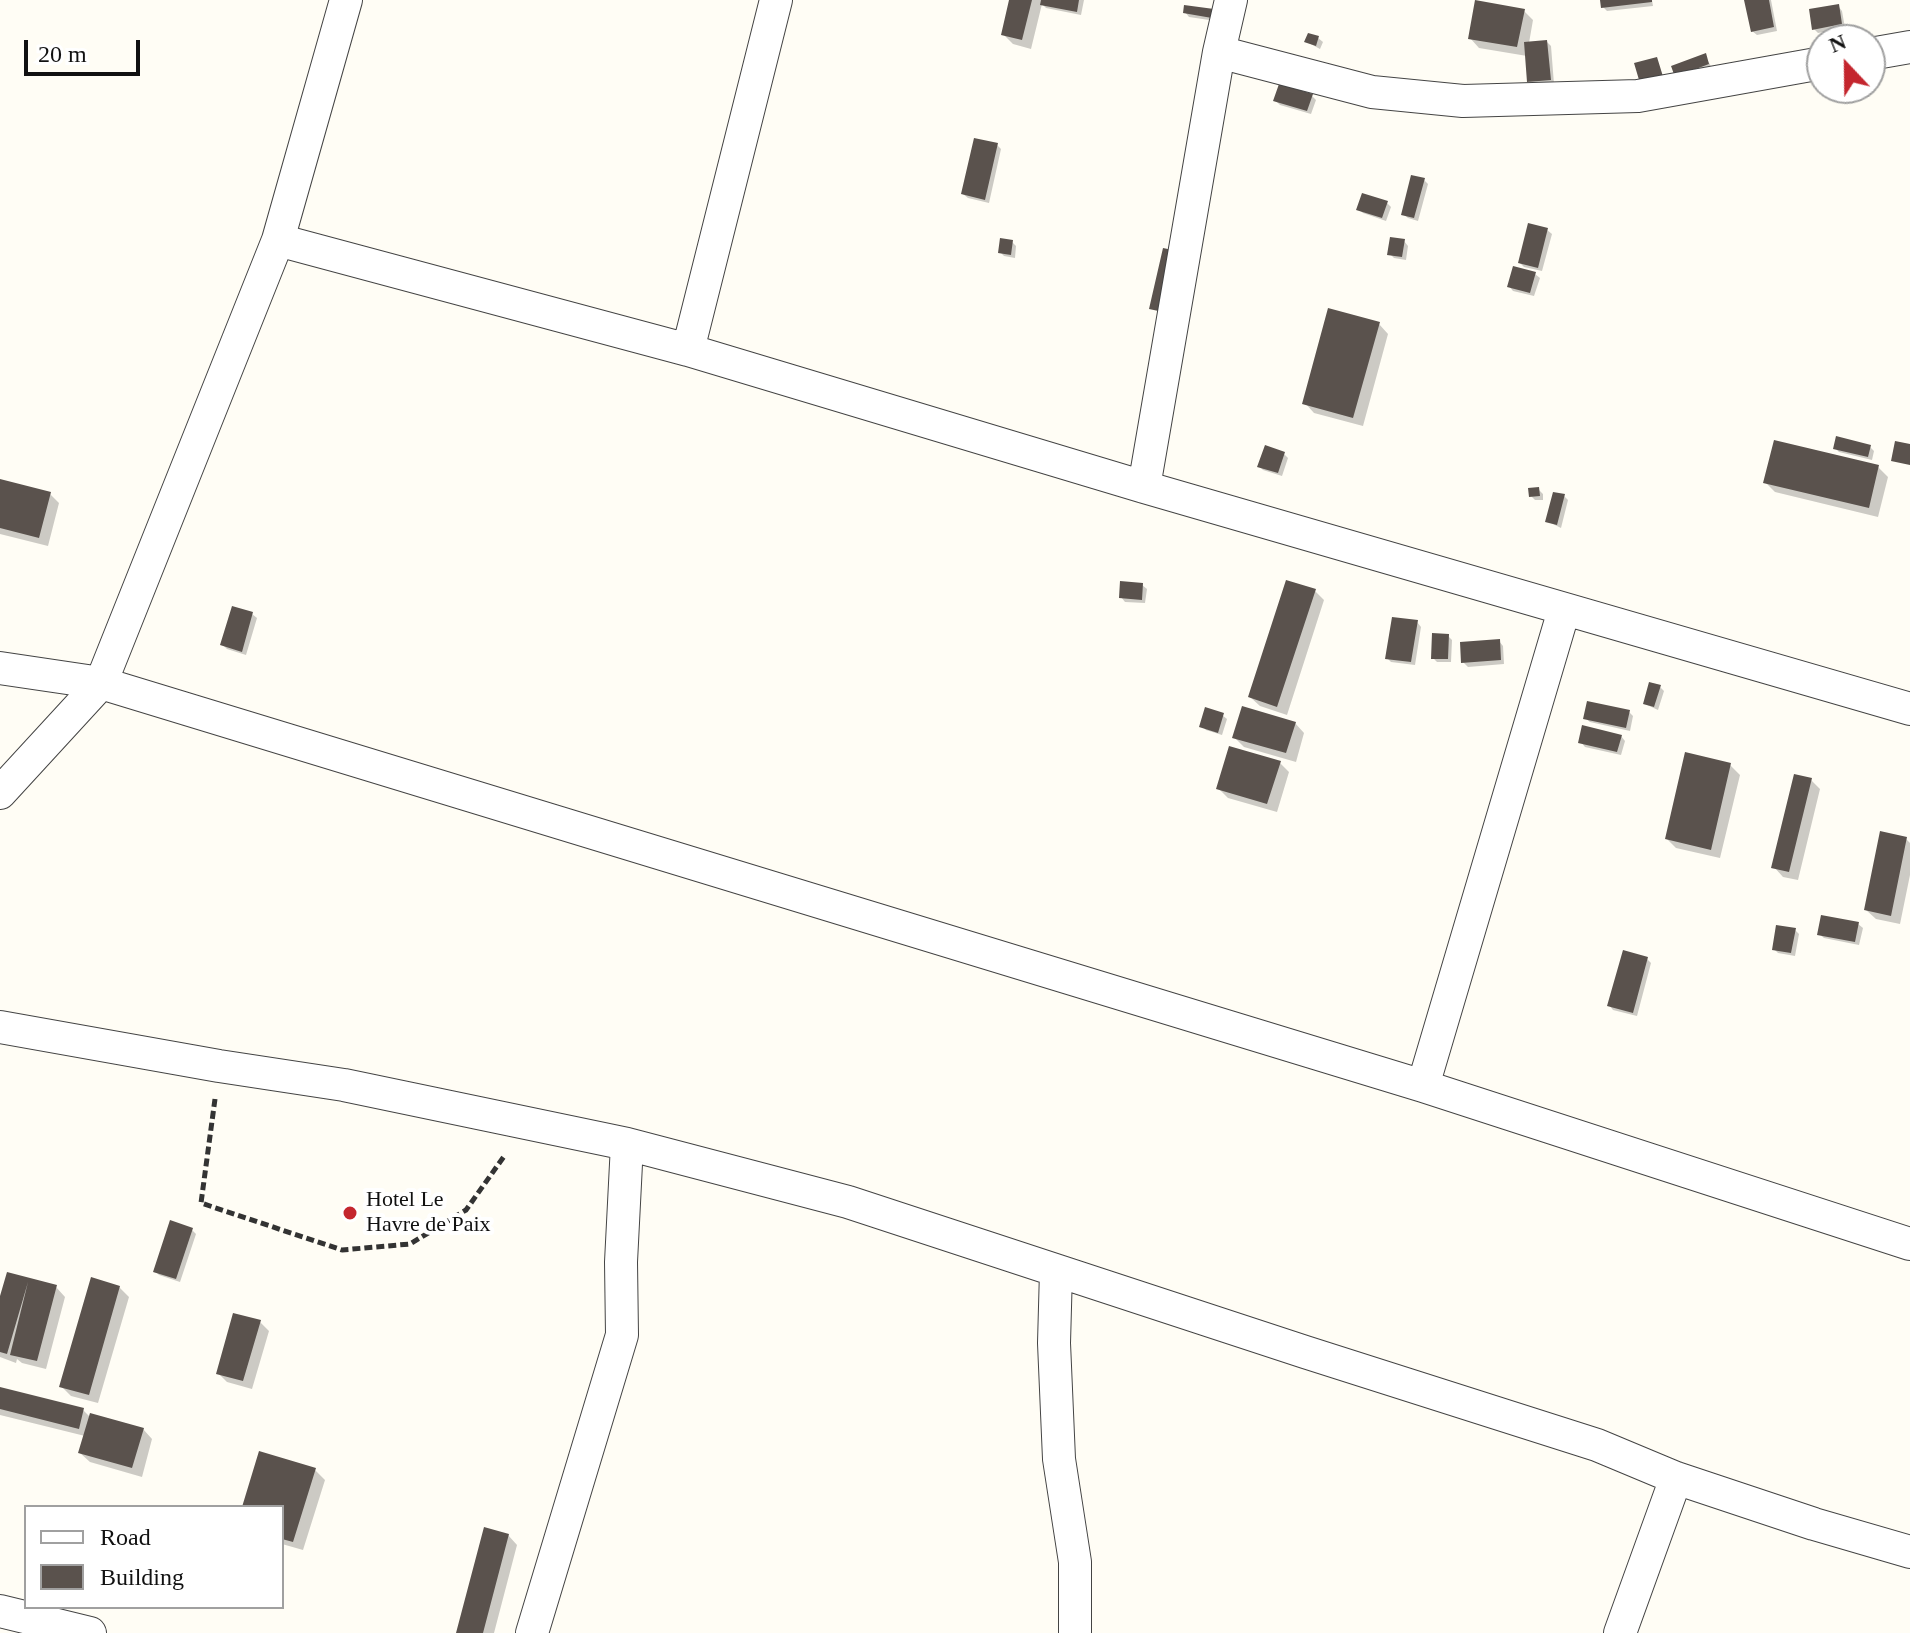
<!DOCTYPE html>
<style>
body{margin:0}
#map{position:relative;width:1910px;height:1633px;overflow:hidden;background:#fffdf5;font-family:"Times New Roman",serif}
canvas{display:block}
.legend{position:absolute;left:24px;top:1505px;width:260px;height:104px;box-sizing:border-box;background:#fff;border:2px solid #a0a0a0;margin:0;padding:10px 14px;list-style:none;font-size:24px;color:#111}
.legend li{display:flex;align-items:center;gap:16px;height:40px}
.legend b{width:40px;border:2px solid #a0a0a0}
.north{position:absolute;left:1806px;top:24px;width:80px;height:80px;box-sizing:border-box;background:#fff;border:2px solid #a0a0a0;border-radius:50%;rotate:338deg;font-size:22px;font-weight:700;line-height:32px;text-align:center;color:#111}
.north::after{content:'';display:block;margin:auto;width:28px;height:36px;background:#c4262e;clip-path:polygon(50% 0,100% 100%,50% 72%,0 100%)}
.scale{position:absolute;left:24px;top:40px;width:116px;height:36px;box-sizing:border-box;border:4px solid #111;border-top:0;padding-left:10px;font-size:24px;line-height:28px;white-space:nowrap;color:#111;-webkit-text-stroke:6px #fff;paint-order:stroke}
</style>
<div id="map">
<canvas width="1910" height="1633"></canvas>
<ul class="legend">
<li><b style="height:10px;background:#fff"></b>Road</li>
<li><b style="height:22px;background:#5a524d"></b>Building</li>
</ul>
<div class="north">N</div>
<div class="scale">20 m</div>
</div>
<script>
const ctx = document.querySelector('canvas').getContext('2d');
ctx.lineJoin = 'round';
function fill(path, color) {
  ctx.fillStyle = color;
  ctx.fill(path, 'evenodd');
}
function stroke(path, color, width, dash) {
  ctx.strokeStyle = color;
  ctx.lineWidth = width;
  ctx.lineCap = dash ? 'butt' : 'round';
  ctx.setLineDash(dash || []);
  ctx.stroke(path);
}
function label(font, color, halo, rows, align = 'center') {
  ctx.font = font + ' "Times New Roman",serif';
  ctx.lineWidth = 8;
  ctx.setLineDash([]);
  ctx.textBaseline = 'middle';
  ctx.strokeStyle = halo;
  ctx.fillStyle = color;
  for (const [text, x, y, turn = 0] of rows) {
    ctx.save();
    ctx.translate(x, y);
    ctx.rotate((+turn || 0) * Math.PI / 180);
    ctx.textAlign = isNaN(turn) ? turn : align;
    if (halo) ctx.strokeText(text, 0, 0);
    ctx.fillText(text, 0, 0);
    ctx.restore();
  }
}
const shadow = new Path2D(`
 M1011 0H1084L1081 15 1046 8 1042 4 1031 49 1013 44 1003 34Z
 M1602 0H1652L1653 6 1607 11 1603 7Z
 M1746 0H1771L1777 31 1757 35 1752 31Z
 M1838 6 1842 11 1845 28 1818 33 1814 29Z
 M1213 11 1216 21 1189 17 1185 12Z
 M1524 11 1533 20 1529 43 1547 42 1551 46 1554 84 1533 86 1529 81 1527 56 1479 48 1470 38Z
 M1318 38 1323 42 1320 49 1307 42Z
 M1705 56 1712 68 1681 80Z
 M1312 96 1316 100 1311 114 1280 105 1275 100Z
 M997 145 1001 149 989 203 968 198 963 194Z
 M1424 180 1428 184 1418 221 1408 218 1403 214Z
 M1387 203 1391 207 1386 221 1363 213 1358 209Z
 M1547 230 1552 234 1542 271 1524 267 1520 263Z
 M1404 241 1408 246 1406 260 1394 258 1390 254Z
 M1012 242 1016 246 1015 258 1004 256 1000 252Z
 M1535 274 1540 278 1534 296 1513 291 1509 286Z
 M1379 324 1388 334 1363 426 1314 413 1305 403Z
 M1870 447 1874 451 1872 460 1839 452 1835 448Z
 M1284 454 1288 458 1282 476 1263 470 1259 466Z
 M1878 467 1888 477 1878 517 1775 492 1766 483Z
 M0 481 50 494 59 503 48 546 0 534Z
 M1538 489 1543 494V500H1535L1531 496Z
 M1564 496 1568 500 1561 528 1547 521Z
 M1142 585 1147 589 1145 603 1125 602 1121 597Z
 M1315 591 1324 600 1287 715 1260 706 1250 697Z
 M252 614 257 618 246 655 227 649 222 644Z
 M1417 622 1421 627 1415 665 1391 662 1387 658Z
 M1448 636 1452 640 1451 662H1437L1433 658Z
 M1499 641 1503 646 1504 664 1468 667 1463 662Z
 M1660 687 1664 691 1658 710 1645 704Z
 M1629 712 1633 716 1630 731 1590 722 1585 718Z
 M1222 715 1227 719 1222 735 1206 730 1202 726Z
 M1295 723 1304 733 1296 762 1244 747 1235 738Z
 M1621 736 1625 741 1621 755 1585 747 1581 742Z
 M1280 763 1289 772 1277 812 1228 798 1218 788Z
 M1730 765 1740 775 1720 858 1676 848 1667 839Z
 M1811 780 1820 789 1798 880 1783 877 1774 867Z
 M1906 839 1910 843V875L1900 924 1876 919 1866 910Z
 M1858 924 1863 928 1859 945 1824 938 1819 934Z
 M1795 930 1799 934 1795 956 1778 953 1774 949Z
 M1647 959 1651 963 1637 1016 1613 1010 1609 1005Z
 M192 1230 196 1234 180 1282 159 1275 155 1271Z
 M8 1275 56 1287 65 1297 46 1369 22 1363 17 1359 16 1363 0 1357V1303Z
 M119 1287 129 1297 98 1403 71 1396 61 1386Z
 M260 1322 269 1331 252 1389 227 1382 218 1373Z
 M0 1389 83 1410 91 1418 143 1429 152 1439 142 1477 90 1462 80 1453 85 1436 0 1415Z
 M315 1470 325 1480 303 1550 282 1544V1507H244Z
 M508 1535 517 1545 494 1633H458Z`);
const building = new Path2D(`
 M1009 0H1032L1022 40 1001 35Z
 M1041 0H1079L1077 12 1040 5Z
 M1475 0 1525 9 1517 47 1468 39Z
 M1600 0H1652V2L1601 8Z
 M1744 0H1769L1774 27 1751 32Z
 M1839 4 1842 24 1812 30 1809 9Z
 M1184 5 1214 9 1212 18 1183 13Z
 M1308 33 1319 36 1316 46 1304 42Z
 M1843 34 1844 40H1822L1820 48 1819 37Z
 M1547 40 1551 80 1527 82 1524 42Z
 M1706 53 1709 64 1675 77 1671 66Z
 M1657 57 1665 83 1642 90 1634 63Z
 M1279 84 1313 94 1307 111 1273 101Z
 M974 138 998 143 985 200 961 194Z
 M1411 175 1425 178 1414 218 1401 215Z
 M1362 193 1388 201 1382 218 1356 210Z
 M1528 223 1548 228 1538 268 1518 263Z
 M1390 237 1405 239 1402 257 1387 255Z
 M1000 238 1013 240 1011 255 998 253Z
 M1163 248 1182 252 1168 313 1149 309Z
 M1513 266 1536 272 1530 293 1507 287Z
 M1328 308 1380 322 1353 418 1302 404Z
 M1836 436 1871 445 1868 457 1833 449Z
 M1774 440 1879 465 1869 508 1763 483Z
 M1895 441 1910 444V465L1891 461Z
 M1265 445 1285 452 1278 473 1257 467Z
 M0 479 51 492 39 538 0 528Z
 M1539 487 1540 496 1529 497 1528 488Z
 M1553 492 1565 494 1557 525 1545 522Z
 M1286 580 1316 589 1277 707 1248 697Z
 M1120 581 1143 583 1142 600 1119 598Z
 M232 606 253 612 242 652 220 645Z
 M1392 617 1418 620 1411 662 1385 659Z
 M1432 633 1449 634 1448 659H1431Z
 M1500 639 1501 660 1461 663 1460 642Z
 M1649 682 1661 685 1654 707 1643 704Z
 M1587 701 1630 710 1626 728 1583 719Z
 M1242 706 1296 722 1286 753 1232 738Z
 M1205 707 1224 713 1218 733 1199 727Z
 M1582 725 1622 735 1617 752 1578 743Z
 M1229 746 1281 761 1267 804 1216 789Z
 M1685 752 1731 763 1711 850 1665 839Z
 M1794 774 1812 778 1789 872 1771 868Z
 M1880 831 1907 837 1891 916 1864 910Z
 M1821 915 1859 922 1855 942 1817 935Z
 M1776 925 1796 928 1791 953 1772 950Z
 M1623 950 1648 957 1633 1013 1607 1006Z
 M170 1220 193 1228 176 1279 153 1272Z
 M7 1272 57 1285 37 1361 10 1355 28 1282 7 1354 0 1352V1296Z
 M91 1277 120 1286 89 1395 59 1387Z
 M233 1313 261 1320 243 1381 216 1374Z
 M0 1387 84 1408 79 1429 0 1409Z
 M90 1413 144 1428 132 1468 78 1453Z
 M259 1451 316 1468 293 1542 282 1539V1507H242Z
 M484 1527 509 1534 483 1633H456Z`);
const path = new Path2D(`
 M215 1099 201 1203 342 1250 410 1244 466 1210 505 1155`);
const minor = new Path2D(`
 M1219 52 1372 92 1463 101 1638 96 1822 63
 M1870 54 1910 47
 M278 240 688 350 1144 487 1910 709
 M688 350 776 0
 M1144 487 1219 52 1231 0
 M0 668 101 683 1423 1086 1910 1244
 M0 793 101 683 278 240 346 0
 M0 1027 219 1066 344 1085 627 1144 848 1202 1305 1352 1597 1445 1676 1478 1814 1524 1910 1552
 M1423 1086 1564 610
 M1056 1271 1054 1343 1059 1459 1075 1562V1633
 M0 1611 90 1633
 M532 1633 622 1335 621 1262 627 1144
 M1620 1633 1676 1478`);
const markers = [
 [350,1213,8,"#c4262e"]
];
const poiNames = [
 ["Hotel Le",366,1200],
 ["Havre de Paix",366,1225]
];
fill(shadow, '#0003');
fill(building, '#5a524d');
stroke(minor, '#444', 34);
stroke(path, '#333', 5, [8, 4]);
stroke(minor, '#fff', 32);
for (const [x, y, r, color] of markers) {
  const dot = new Path2D();
  dot.arc(x, y, r, 0, 2 * Math.PI);
  ctx.fillStyle = color;
  ctx.fill(dot);
  stroke(dot, '#fff', 3);
}
label('22px', '#111', '#fff', poiNames, 'left');
</script>
